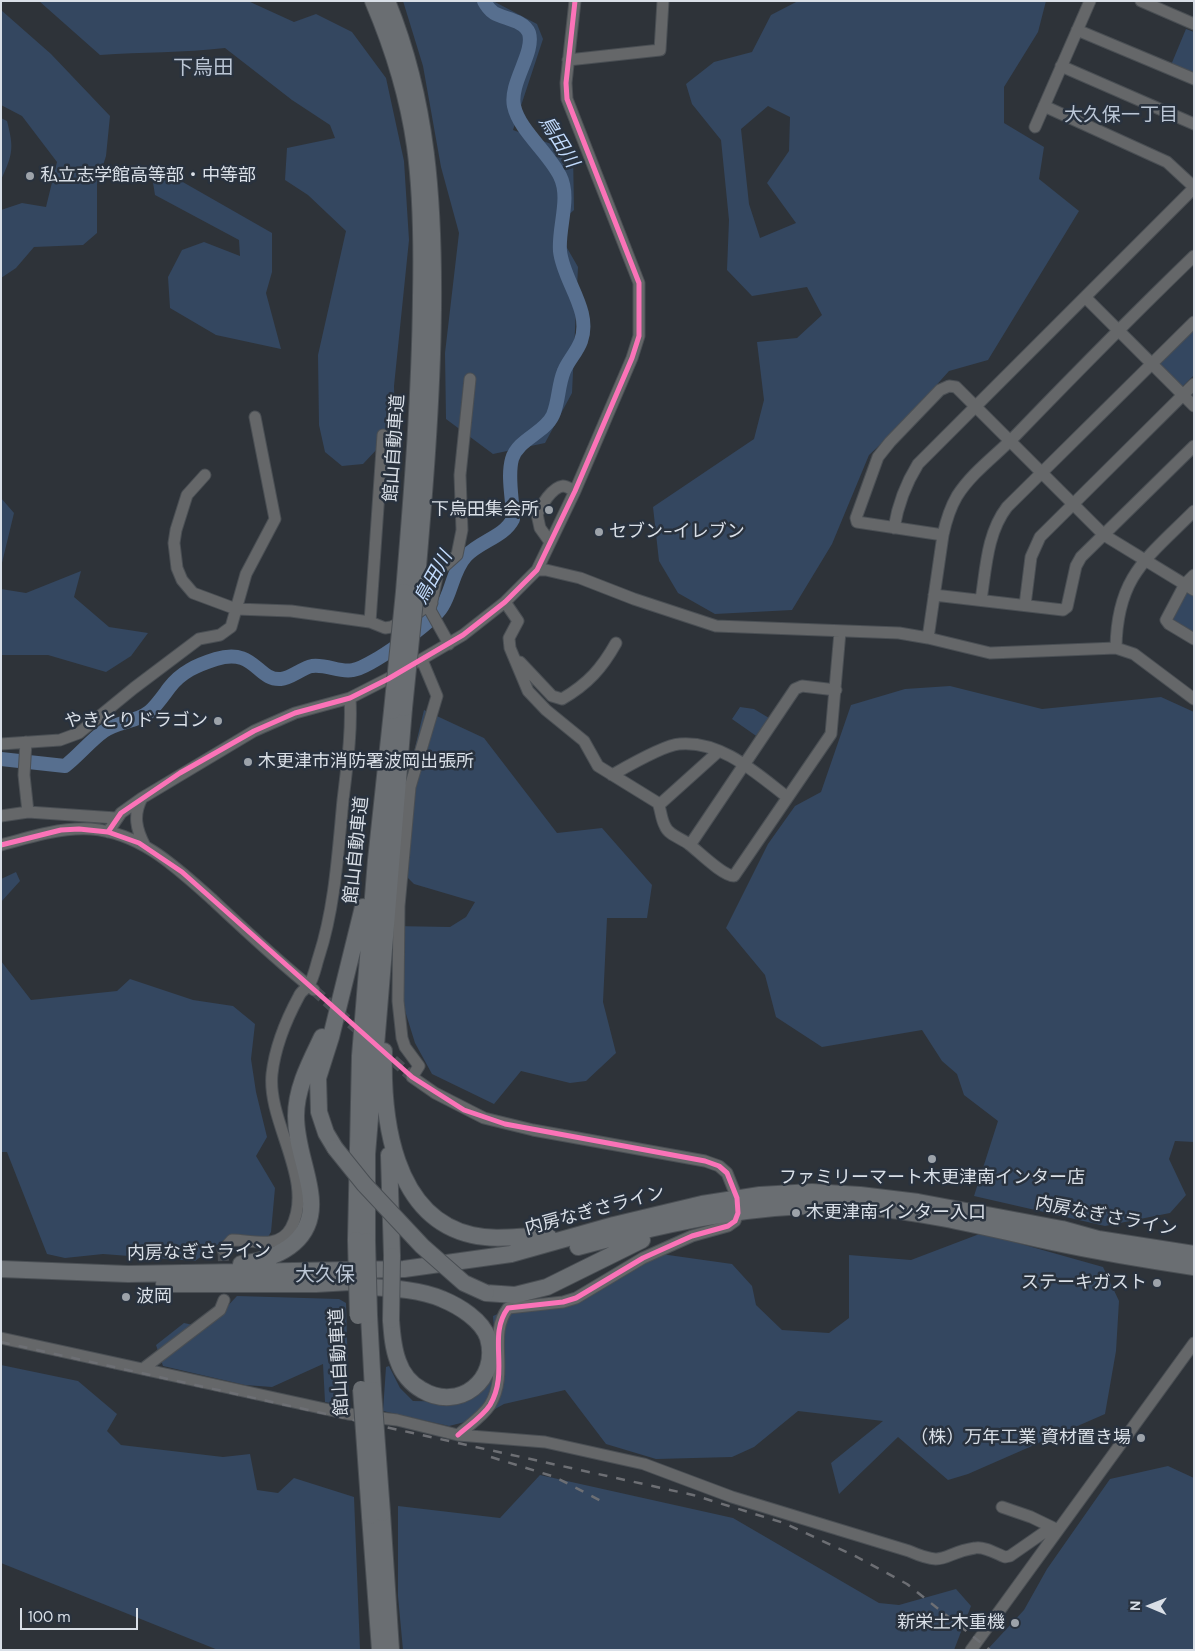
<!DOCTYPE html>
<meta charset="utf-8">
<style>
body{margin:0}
#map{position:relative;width:1195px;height:1651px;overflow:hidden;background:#2e3339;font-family:"DM Sans",sans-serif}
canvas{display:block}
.frame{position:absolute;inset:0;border:2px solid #d9dfe7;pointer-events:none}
.north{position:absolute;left:1125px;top:1581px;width:50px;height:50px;-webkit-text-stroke:4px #29323e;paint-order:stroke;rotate:271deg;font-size:14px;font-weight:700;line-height:20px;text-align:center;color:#d9dfe7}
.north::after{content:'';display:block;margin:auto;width:18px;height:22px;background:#d9dfe7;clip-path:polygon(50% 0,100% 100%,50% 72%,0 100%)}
.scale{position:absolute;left:20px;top:1608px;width:118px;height:22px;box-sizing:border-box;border:2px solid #d9dfe7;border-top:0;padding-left:6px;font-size:15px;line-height:18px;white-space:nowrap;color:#d9dfe7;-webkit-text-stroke:4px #29323e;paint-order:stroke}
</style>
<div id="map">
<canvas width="1195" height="1651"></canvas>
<div class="frame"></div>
<div class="north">N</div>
<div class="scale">100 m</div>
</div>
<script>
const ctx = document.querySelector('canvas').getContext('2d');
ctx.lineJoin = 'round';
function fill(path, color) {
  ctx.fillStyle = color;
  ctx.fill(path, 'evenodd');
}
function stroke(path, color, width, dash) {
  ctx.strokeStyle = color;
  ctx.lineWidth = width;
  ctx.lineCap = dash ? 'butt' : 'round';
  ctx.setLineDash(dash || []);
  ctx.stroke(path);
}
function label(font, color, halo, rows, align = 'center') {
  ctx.font = font + ' "DM Sans","Noto Sans JP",sans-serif';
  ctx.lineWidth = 5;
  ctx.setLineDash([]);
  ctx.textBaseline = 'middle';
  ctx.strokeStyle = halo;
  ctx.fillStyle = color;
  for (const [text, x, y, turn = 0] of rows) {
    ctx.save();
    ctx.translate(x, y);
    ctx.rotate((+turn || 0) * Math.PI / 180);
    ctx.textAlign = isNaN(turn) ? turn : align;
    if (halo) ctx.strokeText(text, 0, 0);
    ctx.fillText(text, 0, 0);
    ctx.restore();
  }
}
const green = new Path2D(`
 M39 1H248L294 22 316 14 352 32 386 78 404 161 409 240 394 386 395 430 363 464 342 466 325 452 319 425 318 355 346 231 308 195 285 180 287 148 335 138 330 125 292 100 225 48C184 53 142 52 100 55Z
 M403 1H493L537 24 543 39 513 130 573 152 574 210 555 227 578 267 572 393 545 443 493 454 446 419 445 353 459 233 441 167 423 66Z
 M798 1H1046L1038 32 1004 87V123L1044 147 1039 179 1079 211 988 360 949 371 899 427 869 455 832 544 792 610 715 614 678 593 659 561 653 507 754 439 764 400 757 342 797 338 822 315 807 287 752 296 727 270 729 220 721 140 692 104 686 84 714 62 752 52 771 15ZM768 106 790 117 789 151 767 183 796 223 760 238 749 204 741 129Z
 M1 10 51 54 110 116 106 156 97 184V233L83 245 34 247 16 268 1 278V210L22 203 46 207 57 162 22 116 1 105Z
 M1186 29 1194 32V75L1171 65Z
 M1 118 7 121C14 148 13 154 1 180Z
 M151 170 174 177 272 233V272L266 293 281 349 216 335 170 308 168 277 182 250 204 242 240 256 239 240 155 195Z
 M1194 328V375L1181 388 1158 364Z
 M1 498 14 513 1 567Z
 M81 571 74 597 109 627 148 633 131 656 106 672 48 655H1V589L26 593Z
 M1185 584 1194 589V637L1166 620Z
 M950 686 1042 709 1161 697 1194 712V1142L1175 1141 1169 1159 1186 1195 1170 1213 1105 1226 974 1196 998 1121 964 1095 957 1074 942 1061 922 1030 822 1047 776 1017 765 975 726 928 768 844 795 806 821 792 851 705 905 689Z
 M740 707 754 709 774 721 762 740 732 719Z
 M424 710 484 738 557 833 602 828 652 885 647 918H607L603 1002 616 1053 586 1081 570 1083 521 1071 494 1104 432 1074 415 1043 397 985 393 926 450 927 466 917 475 902 414 884 397 867 413 756Z
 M16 872 20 881 1 902V879Z
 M1 961 31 1000 117 991 130 979 193 1000 233 1006 255 1024 251 1059 256 1092 267 1137 256 1156 275 1188 271 1232 262 1247 224 1240 195 1261 103 1254 65 1258 47 1254 7 1152H1Z
 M982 1233 1103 1267 1119 1301 1116 1351 1105 1414 968 1474 948 1480 898 1437 839 1494 831 1463 883 1421 798 1411 754 1447 732 1457 656 1459 606 1444 565 1390 504 1404 477 1419 449 1426 383 1411 386 1367 389 1366 400 1388 413 1401 465 1402 487 1384 495 1342 493 1316 509 1309 554 1307 654 1253 732 1264 752 1286 756 1305 782 1330 829 1333 849 1318V1255L911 1260Z
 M237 1296 339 1299 346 1303 349 1407 325 1402 323 1364 272 1387 245 1385 163 1366 156 1345 184 1323 207 1328Z
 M1 1365 78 1381 117 1414 107 1431 121 1445 223 1457 250 1454 257 1490 278 1493 294 1478 354 1497 360 1650H218L1 1563Z
 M1168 1466 1194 1478V1650H987L1024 1610 1047 1569 1110 1479Z
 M540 1475 733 1518 879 1603 899 1605 956 1589 971 1606 954 1650H403L398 1596V1506L500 1518Z`);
const river = new Path2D(`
 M1 759 65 766C79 755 91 740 104 731 118 721 137 722 149 712 157 705 163 696 169 688 181 672 197 665 216 659 255 647 257 681 281 679 291 678 302 668 312 666 327 664 340 673 353 670 370 668 433 622 442 607 452 591 453 570 466 556 480 541 504 537 513 519 513 500 507 477 512 459 518 439 545 433 553 415 559 401 558 385 564 371 568 361 577 352 581 341 592 310 563 281 560 251 558 227 571 198 560 176 549 153 519 130 514 106 509 83 535 53 529 33 524 20 504 19 494 13 490 10 486 5 484 1`);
const minorTunnel = new Path2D(`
 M314 990 365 1036
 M381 1049 412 1077
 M223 1250 224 1278`);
const minor = new Path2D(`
 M1141 1 1194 24
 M1077 30 1194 79
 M568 60 660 50 663 1
 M1061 66 1194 124
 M1044 106 1167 162 1194 187
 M1035 127 1090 1
 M1085 297 1194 406
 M205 475 187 495 176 530 174 543 177 568 182 580 193 593 236 609 291 611 370 622 385 628 391 627 410 618 432 603
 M894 528C898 504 905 485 918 464L1194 188
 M943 535 857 522 856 518 878 457 890 442 940 390 949 386 956 387 1104 535 1194 590
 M550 542 540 528 537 514C541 506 552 487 563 486 566 486 571 489 575 491
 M537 570H546L580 578 634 599 716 626 899 633 928 638 990 653 1116 648 1134 654 1194 699
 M1194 575 1185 584 1166 620 1169 624 1194 639
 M934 595 1063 610 1067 607 1076 566 1081 557 1194 446
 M981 600C986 568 987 533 1007 507L1194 322
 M505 602 518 621 509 638 510 648 528 691 546 710 584 741 598 766 658 803C661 810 661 819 665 826 669 836 682 838 690 845 699 852 723 876 734 876L831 734 840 632
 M1025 605 1031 557 1040 537 1194 384
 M370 622 383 435
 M928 638 943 535C946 521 950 508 957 496 972 472 998 454 1018 433 1076 373 1134 314 1194 256
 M449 644 430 610 438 572 457 555 462 530 460 475 470 379
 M1116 648C1117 576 1147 558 1194 511
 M422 660 437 696 410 787 399 906 398 1001 402 1038 405 1047 419 1066 412 1077 435 1093 484 1118 533 1130 705 1161 719 1166 727 1173 737 1198 738 1213 735 1221 728 1226 692 1236 643 1258 576 1298 563 1302 508 1308C487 1336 510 1371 490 1405 483 1416 468 1426 458 1435
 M417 662 463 635 505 602 537 570 575 491 632 358 639 336V283L567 99 566 83 575 1
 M520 662 552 696 562 699C588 684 602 668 616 643
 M26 742 24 775 28 812 116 818
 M1 744 60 740 79 733 134 688 199 639 220 635 231 627 246 574 275 519 255 417
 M612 775C626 767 664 745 679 744 721 740 756 773 787 797
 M142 798C133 815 136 829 145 846
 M659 805 719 751
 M1 816 28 812
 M108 832 121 813 142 798 254 731 295 713 350 698 399 673
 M1 845C29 837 62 827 91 829 142 833 178 869 214 901 246 931 279 962 314 990
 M690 845 795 689 802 686 836 690
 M223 1250 232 1240C252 1240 279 1250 291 1228 316 1181 267 1123 272 1074 275 1047 286 1020 299 996 301 991 306 989 309 985 314 977 316 965 319 956 335 907 338 851 343 800 347 766 352 731 350 698
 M1 1338 348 1414 397 1420 458 1435 545 1442 644 1464 732 1497 909 1551C948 1568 941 1553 975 1548 984 1546 997 1554 1005 1557L1010 1556 1046 1531 1056 1532
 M144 1368 220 1310 224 1300
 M1002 1507 1031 1517 1058 1530
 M971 1650 1194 1343`);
const highway = new Path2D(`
 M373 1C393 48 408 96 415 146 422 196 422 247 421 297 420 396 412 494 404 592
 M387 1C428 101 434 203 433 310 432 404 424 497 416 590
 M384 1051C382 1118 393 1217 472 1235 498 1241 523 1235 548 1236
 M335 1148 326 1133 319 1112 318 1078 331 1037 363 907
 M389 1155 392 1256
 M356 1240 360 1056 376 860 392 711
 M367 1241V1154L404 708
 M578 1247C670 1222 767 1200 862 1207 927 1212 989 1228 1052 1242 1099 1252 1146 1260 1194 1267
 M241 1264C282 1258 318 1239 310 1191 306 1165 296 1143 296 1116 296 1088 310 1062 322 1037
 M1 1269 128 1274 404 1269 511 1254 614 1225 702 1204 760 1195 812 1192 860 1195 918 1202 1062 1229 1098 1239 1194 1254
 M164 1284H316L367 1281
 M356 1286C383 1288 417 1288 442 1299 459 1306 482 1320 488 1338 500 1380 459 1412 422 1390 411 1384 402 1373 398 1361 393 1348 392 1334 391 1320
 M486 1293 515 1295 547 1287 642 1240
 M369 1315 373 1390
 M382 1513 391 1650
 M370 1516 380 1650`);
const rail = new Path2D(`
 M1 1342 693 1495 784 1523 857 1557 907 1584 990 1650
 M491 1457 555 1477 607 1504`);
const highwayBridge = new Path2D(`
 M404 708 416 590
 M392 711 404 592
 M335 1148 364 1184 422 1246 464 1283 486 1293
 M356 1240 358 1316
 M367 1241 369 1315
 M391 1320 392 1256
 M361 1389 370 1516
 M373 1390 382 1513`);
const cycleway = new Path2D(`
 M108 832 121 813 180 773 254 731 295 713 350 698 388 679 463 635 505 602 537 570 575 491 632 358 639 336V283L567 99 566 83 575 1
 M1 845 61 830 79 829 108 832 139 843 182 872 412 1077 464 1110 505 1124 705 1161 719 1166 727 1173 737 1198 738 1213 735 1221 728 1226 692 1236 643 1258 576 1298 563 1302 508 1308C487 1336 510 1371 490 1405 483 1416 468 1426 458 1435`);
const markers = [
 [30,176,5,"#9da3aa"],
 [549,510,5,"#9da3aa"],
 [599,532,5,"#9da3aa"],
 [218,721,5,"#9da3aa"],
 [248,762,5,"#9da3aa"],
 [932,1159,5,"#9da3aa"],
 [796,1213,5,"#9da3aa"],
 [1157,1283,5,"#9da3aa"],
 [126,1297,5,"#9da3aa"],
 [1141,1438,5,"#9da3aa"],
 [1015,1623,5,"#9da3aa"]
];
const poiNames = [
 ["私立志学館高等部・中等部",40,176],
 ["下烏田集会所",539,510,"right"],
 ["セブン-イレブン",609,532],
 ["やきとりドラゴン",208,721,"right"],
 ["木更津市消防署波岡出張所",258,762],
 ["ファミリーマート木更津南インター店",932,1178,"center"],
 ["木更津南インター入口",806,1213],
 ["ステーキガスト",1147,1283,"right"],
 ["波岡",136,1297],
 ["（株）万年工業 資材置き場",1131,1438,"right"],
 ["新栄土木重機",1005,1623,"right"]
];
const streetNames = [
 ["館山自動車道",395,448,-86],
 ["館山自動車道",357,850,-84],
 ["内房なぎさライン",595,1211,-15],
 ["内房なぎさライン",1106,1217,11],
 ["内房なぎさライン",199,1253,-1],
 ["館山自動車道",340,1362,-93]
];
const neighbourhoodNames = [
 ["大久保一丁目",1121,116]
];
const waterNames = [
 ["鳥田川",558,142,58],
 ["鳥田川",434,578,-61]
];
const quarterNames = [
 ["下烏田",203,69],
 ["大久保",325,1276]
];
fill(green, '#344760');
stroke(river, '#576f8f', 14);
stroke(minorTunnel, '#484d53', 11, [11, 5.5]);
stroke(minor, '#4a4f54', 13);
stroke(highway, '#4a4f54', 18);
stroke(minor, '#656769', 11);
stroke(highway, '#6a6e72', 16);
stroke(rail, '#6d6f74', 2.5, [9, 9]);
stroke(highwayBridge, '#4a4f54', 18, []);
stroke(highwayBridge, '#6a6e72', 16);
stroke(cycleway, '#fb73b8', 5);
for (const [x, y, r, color] of markers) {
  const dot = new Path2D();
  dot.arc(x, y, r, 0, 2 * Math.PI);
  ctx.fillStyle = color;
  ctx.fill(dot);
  stroke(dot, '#29323e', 2);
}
label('18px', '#d9dfe7', '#29323e', poiNames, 'left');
label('18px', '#d9dfe7', '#29323e', streetNames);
label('19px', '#bbc6d5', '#29323e', neighbourhoodNames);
label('italic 19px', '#c2dbfd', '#29323e', waterNames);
label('20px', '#bbc6d5', '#29323e', quarterNames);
</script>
